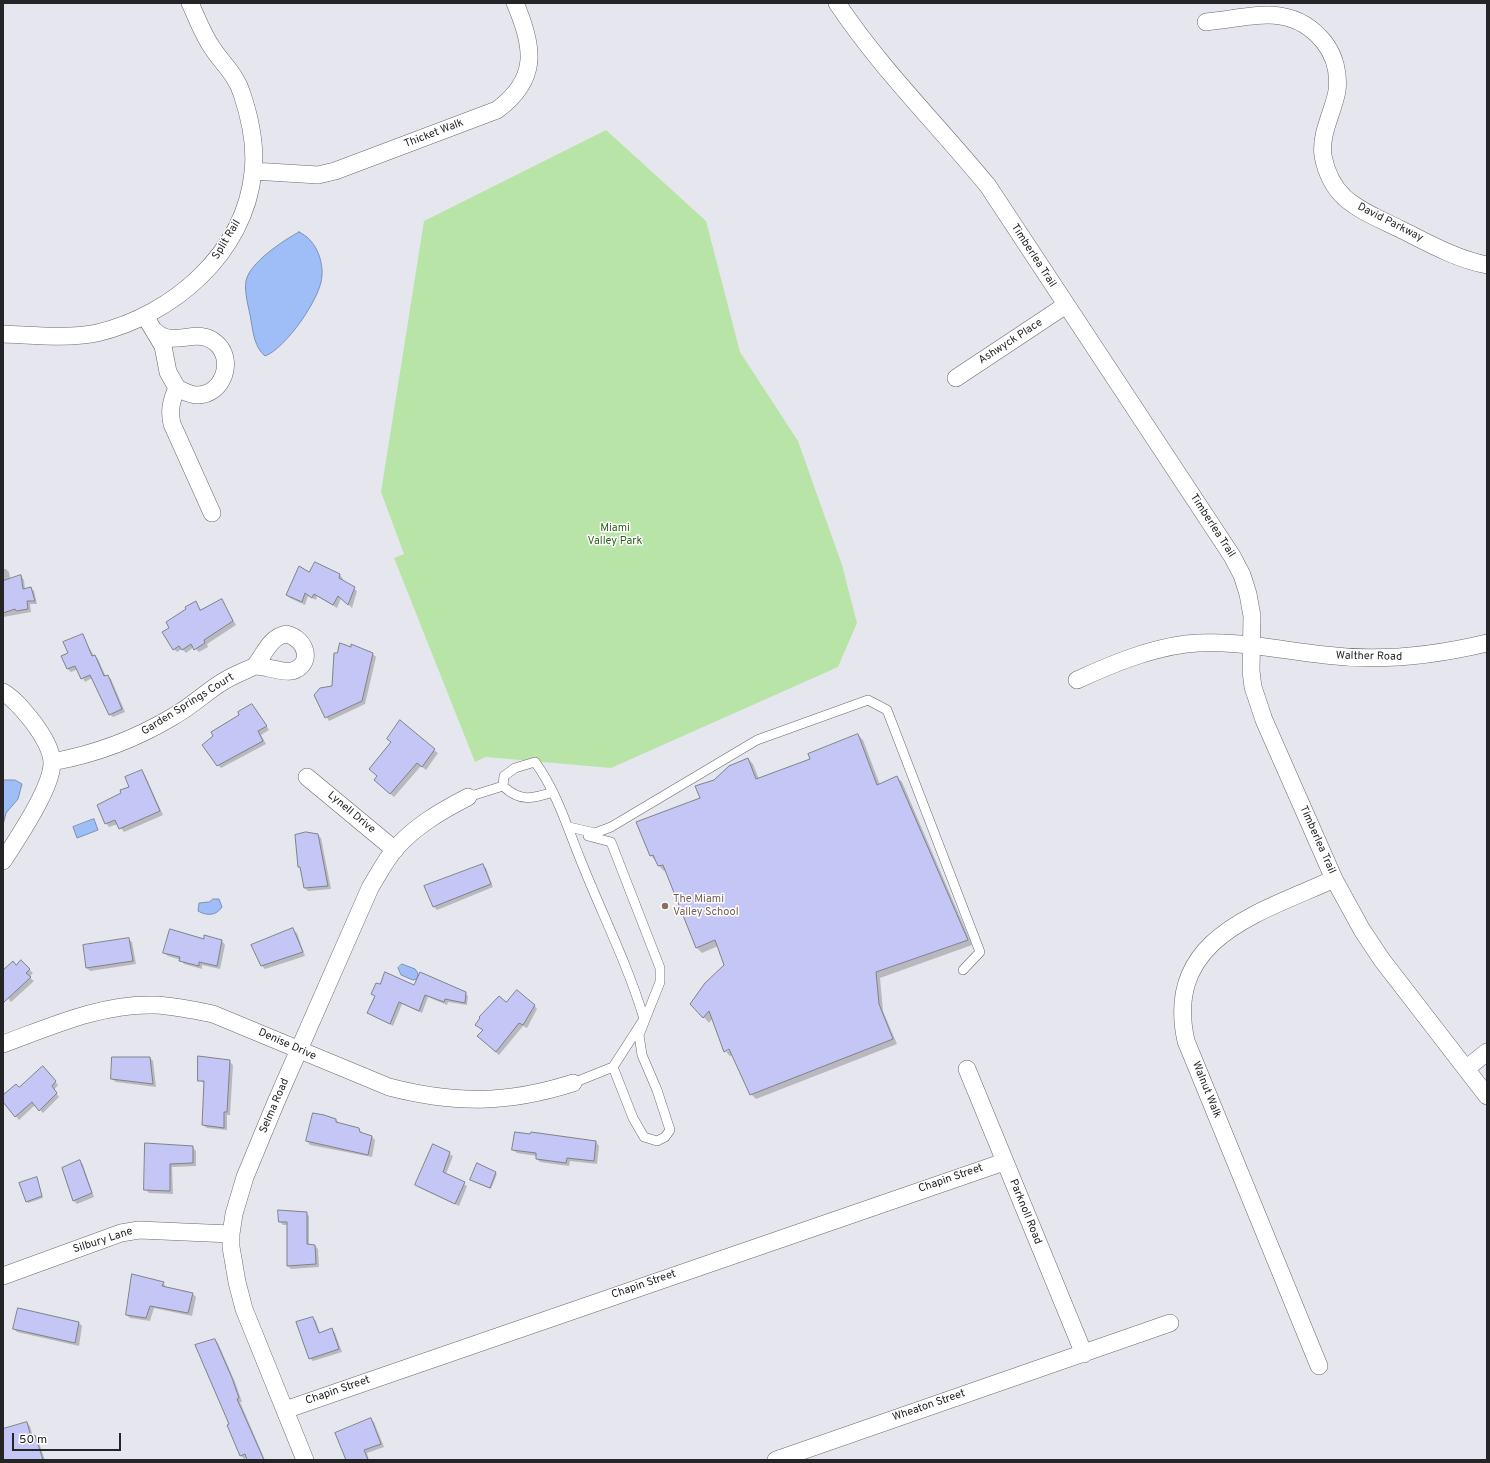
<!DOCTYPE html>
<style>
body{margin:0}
#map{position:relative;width:1490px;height:1463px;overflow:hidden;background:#e6e7ee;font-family:Overpass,sans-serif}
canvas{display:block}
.frame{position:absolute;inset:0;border:4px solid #252528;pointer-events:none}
.scale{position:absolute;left:12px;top:1433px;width:109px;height:18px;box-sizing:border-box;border:2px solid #252528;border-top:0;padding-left:5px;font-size:12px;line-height:14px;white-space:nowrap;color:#252528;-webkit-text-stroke:3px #fff;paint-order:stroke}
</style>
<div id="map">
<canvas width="1490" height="1463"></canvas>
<div class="frame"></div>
<div class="scale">50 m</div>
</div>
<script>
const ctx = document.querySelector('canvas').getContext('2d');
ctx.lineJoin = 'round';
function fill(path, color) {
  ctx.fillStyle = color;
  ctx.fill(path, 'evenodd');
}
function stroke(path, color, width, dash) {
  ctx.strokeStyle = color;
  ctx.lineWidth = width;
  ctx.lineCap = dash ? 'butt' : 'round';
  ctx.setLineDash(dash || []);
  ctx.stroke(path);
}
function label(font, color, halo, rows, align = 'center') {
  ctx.font = font + ' Overpass,sans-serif';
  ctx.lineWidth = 3;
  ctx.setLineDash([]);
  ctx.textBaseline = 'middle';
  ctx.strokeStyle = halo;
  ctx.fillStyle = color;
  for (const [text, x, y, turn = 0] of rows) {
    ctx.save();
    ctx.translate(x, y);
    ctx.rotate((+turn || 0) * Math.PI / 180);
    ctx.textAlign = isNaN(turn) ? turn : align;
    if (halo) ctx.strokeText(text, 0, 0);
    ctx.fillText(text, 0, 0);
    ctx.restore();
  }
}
const green = new Path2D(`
 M606 130 706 221 740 352 798 441 842 565 857 623 838 667 611 768 486 757 475 762 394 558 404 554 381 492 424 221Z`);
const water = new Path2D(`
 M299 232C315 239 323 259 322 275 322 297 285 349 265 356 255 348 253 333 251 320 249 308 244 293 246 281 249 263 284 240 299 232Z
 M3 780H15L22 784 18 799 6 813 3 825Z
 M94 819 98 830 77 838 73 827Z
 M213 899H219L222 907C216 916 207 916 198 911L199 903 209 902Z
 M402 964 415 969 418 973 417 979 413 980 401 975 398 968Z`);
const shadow = new Path2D(`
 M3 569H6L9 572 10 579 21 576 24 580 25 589 31 588 34 591 37 604H30L31 612 3 617Z
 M309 574 340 575 343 579 342 581 357 591 352 608 341 598 337 608 317 596 316 600 308 596 305 605 290 598 287 595Z
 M222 601 236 625 207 644 208 647 199 652 194 647 186 653 182 649 177 652 174 649 170 628 195 602 201 610Z
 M82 635 94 656 98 659 106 677 107 676 111 679 125 712 113 717 109 714 92 678 85 682 78 669 71 672 68 669 69 653Z
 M373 654 376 657 365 704 329 721 315 695 333 687Z
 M252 705 269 730 261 735 266 744 221 768 218 765 241 715Z
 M858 735 863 740 880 785 897 777 902 782 972 945 880 978 883 1011 897 1044 756 1099 751 1094 733 1055 730 1056 725 1051 713 1018 709 1023 692 1004 726 965 718 946 702 953 697 948 666 871H664L659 866 651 855 701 799 714 781 748 759 753 764 759 779 811 760ZM734 1047 726 1052V1049Z
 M434 750 438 753 426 770 421 766 394 797 379 784Z
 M142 772 145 775 163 815 124 832 118 824 109 827 106 823 123 794Z
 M318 835 321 838 331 889 308 891 305 888 302 869 299 867Z
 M482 865 486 868 493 887 437 910 433 906Z
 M293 930 297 933 305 956 265 969 262 966Z
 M128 939 132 942 136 964 90 971 87 968Z
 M206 940 222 941 225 945 220 969 202 965V969L184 964 181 960 168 956 164 953Z
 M21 962 33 973 29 977 34 981 11 1002 3 992V971L16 966Z
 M415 987 465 993 468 996 467 1005 448 1002 447 1005 428 997 422 1013 402 1004 393 1026 369 1013 376 997 372 994Z
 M507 1003 534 1005 537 1009 527 1028 523 1026 499 1055 478 1036 484 1030 481 1018Z
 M150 1058 153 1061 156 1087 116 1082 112 1079Z
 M229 1061 233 1065 230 1115H227V1130L207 1128 203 1125 205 1084 199 1080Z
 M46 1070 58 1085 54 1090 59 1097 43 1113 35 1105 19 1120 3 1100V1097Z
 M336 1120 340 1124 359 1129 362 1134 372 1137 375 1140 372 1157 310 1145 307 1141Z
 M596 1142 599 1146 597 1164 570 1161 569 1166 540 1162 537 1159V1156L517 1153 513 1150Z
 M146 1144 192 1147 196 1151V1166L172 1167 173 1194 149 1193 145 1189Z
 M433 1145 453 1156 446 1174 467 1186 459 1206 420 1188 416 1184Z
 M80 1161 83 1165 94 1197 77 1204 74 1201Z
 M477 1165 497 1174 491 1189 471 1180Z
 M37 1178 43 1198 28 1203 27 1201Z
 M306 1213 309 1216V1246H315L318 1249 319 1267 291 1269 288 1266V1225H283L280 1222Z
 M163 1282 166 1287 192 1293 196 1297 192 1316 154 1308 150 1321 130 1318 127 1315Z
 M313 1318 316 1321 320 1333 332 1329 335 1333 342 1352 313 1361 310 1358Z
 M78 1322 82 1326 79 1346 17 1332 14 1329Z
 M215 1340 218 1343 235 1382 242 1402H240L265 1460H248L247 1457 244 1459 241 1456 230 1425Z
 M371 1419 374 1422 384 1447 367 1453 369 1460H347Z
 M27 1423 30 1426 33 1437 35 1436 38 1440 45 1460H3V1430Z`);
const building = new Path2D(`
 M315 562 340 574 339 578 355 587 348 605 338 596 333 605 314 594 312 598 305 593 302 602 286 595 299 566 309 572Z
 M21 575 23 589 31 587 35 601H27L28 609 16 611 15 609 3 613V581Z
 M222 599 233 621 204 640 205 643 194 650 191 644 182 650 179 646 173 650 162 632 169 628 166 622 186 609 185 607 196 601 200 610Z
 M83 634 92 656 95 655 104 676 108 675 122 709 109 715 90 675 81 679 75 666 67 669 61 656 68 653 63 642Z
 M340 643 351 647V644L373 653 362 701 325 718 314 695 320 688 332 686 334 653H337Z
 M252 704 267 726 258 731 263 741 217 766 202 745 213 736 211 732 239 715 238 712Z
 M400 720 435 749 422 767 417 763 390 794 374 780 377 776 369 769 391 742 387 739Z
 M858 734 877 785 897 776 968 940 876 972 879 1004 893 1039 750 1095 729 1049 724 1052 709 1011 703 1018 690 1004 705 983 724 965 715 940 696 948 663 865 658 866 653 855 650 856 636 822 700 798 695 786 714 780 729 766 748 758 756 779 810 759 808 754Z
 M142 770 160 811 119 829 115 820 105 824 97 805 121 793 120 790 129 787 125 777Z
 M306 832 318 834 328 886 304 888 300 867H298L295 835Z
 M483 864 491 884 433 907 424 886Z
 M293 928 303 952 261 966 251 945Z
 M170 929 204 939V935L222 940 217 966 199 962V966L179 961 180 957 163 953Z
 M129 938 133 961 86 968 83 945Z
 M21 960 30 969 26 973 31 977 3 1003V970L13 961 16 965Z
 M385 972 414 985 420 972 466 992 465 1003 445 999 444 1002 425 995 419 1011 399 1002 390 1024 367 1013 375 996 371 994 376 983 380 984Z
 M517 990 535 1005 523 1025 519 1023 496 1052 477 1036 483 1030 475 1025 480 1018 479 1017 499 996 506 1002Z
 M198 1056 230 1060 227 1112H224V1128L202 1125 204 1081H198Z
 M112 1057H150L153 1084 111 1079Z
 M43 1066 56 1081 52 1086 57 1093 39 1111 32 1102 15 1117 3 1102V1095L16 1084 19 1087Z
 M313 1113 324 1115 336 1119V1122L359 1128 360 1132 372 1136 368 1155 306 1141Z
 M515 1132 530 1134 531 1132 596 1141 594 1161 567 1158 566 1163 536 1159V1153L512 1150Z
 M145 1143 193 1146V1163L170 1164V1191L144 1190Z
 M433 1144 450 1152 443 1172 465 1182 455 1204 415 1185Z
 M80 1160 92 1193 73 1201 62 1168Z
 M477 1163 496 1172 490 1188 470 1180Z
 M37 1177 42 1196 26 1202 19 1183Z
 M278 1210 307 1212V1244L315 1245 316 1264 287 1266V1222H279Z
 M132 1274 164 1282 162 1286 193 1293 188 1313 150 1306 146 1318 126 1315Z
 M18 1308 79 1322 75 1343 13 1329Z
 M313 1317 319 1333 332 1328 339 1349 309 1359 296 1322Z
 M215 1339 232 1378 239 1398 237 1399 264 1460H247L245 1454 240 1456 227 1425 229 1424 195 1345Z
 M371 1418 381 1444 364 1450 368 1460H346L335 1433Z
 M27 1422 31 1437 35 1435 43 1460H3V1429Z`);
const service = new Path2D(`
 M503 786 504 776 515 768 535 762C557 792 567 827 581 861 602 914 628 965 644 1019L613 1067 573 1083
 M503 786C520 802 532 799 553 792
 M468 797 503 786
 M569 827 595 833 611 827 757 740 868 700 887 710 980 952 963 970
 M588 836 611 842 660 968V982L639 1035 642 1055 657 1090 670 1130 665 1137 657 1141 644 1137 633 1118 613 1067`);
const minor = new Path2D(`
 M837 3C881 69 938 125 988 186L1232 556 1242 575 1248 594 1252 616 1251 671 1253 687 1264 720 1334 879 1362 930 1382 960 1487 1096
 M1206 22C1251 18 1291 1 1324 42 1335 56 1339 74 1337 91 1333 113 1320 133 1323 156 1326 171 1333 187 1345 198 1361 212 1382 220 1400 229 1428 243 1456 259 1487 265
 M253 171 318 175 335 171 497 110C539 79 534 47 515 3
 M145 316 163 346 168 372 177 388C171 401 169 411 172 424L212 513
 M155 331C173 349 197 326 216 343 235 359 224 395 197 395 190 395 183 391 177 388
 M3 334C33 335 67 339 97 333 173 315 245 253 253 172 256 147 250 118 242 94 237 76 223 64 213 49 203 35 197 18 190 3
 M956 378 1066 305
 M286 634C308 639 313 665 292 671 283 673 265 666 255 666 265 653 270 637 286 634Z
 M1077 680C1112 664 1148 649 1186 644 1233 639 1278 650 1325 655 1380 662 1433 656 1487 643
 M3 692C15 699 24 711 33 722 41 733 52 749 52 763 52 788 17 839 3 861
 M52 762C96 754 136 739 174 716 192 706 207 691 224 681 234 675 245 671 255 666
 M307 777 395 850
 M3 1044C52 1026 103 1003 155 1005 175 1006 194 1010 213 1014L389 1087C455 1104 507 1104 573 1083
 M1467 1068 1487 1052
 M967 1069 1084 1354
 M3 1276 121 1233 139 1230 231 1234
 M1319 1366 1186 1041C1163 937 1260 913 1334 879
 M285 1410 1004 1162
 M305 1460 244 1309 237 1282 231 1247V1234L234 1214 245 1177 276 1102 370 888C378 875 385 861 395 849 415 826 441 811 468 797
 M776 1460 1170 1323`);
const markers = [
 [665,906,4,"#8d6e63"]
];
const streetNames = [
 ["Thicket Walk",434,134,-21],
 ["David Parkway",1390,223,27],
 ["Split Rail",227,240,-59],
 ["Timberlea Trail",1033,256,57],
 ["Ashwyck Place",1011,342,-33],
 ["Timberlea Trail",1212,526,57],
 ["Walther Road",1369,657,1],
 ["Garden Springs Court",188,705,-32],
 ["Lynell Drive",351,813,40],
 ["Timberlea Trail",1317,840,66],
 ["Denise Drive",287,1045,24],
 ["Walnut Walk",1206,1090,68],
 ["Selma Road",275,1106,-67],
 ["Chapin Street",951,1179,-19],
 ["Parknoll Road",1025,1212,68],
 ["Silbury Lane",103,1241,-18],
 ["Chapin Street",644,1285,-19],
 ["Chapin Street",338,1391,-19],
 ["Wheaton Street",929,1406,-19]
];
const parkNames = [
 ["Miami",615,529],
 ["Valley Park",615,542]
];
const educationNames = [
 ["The Miami",673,900],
 ["Valley School",673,913]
];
fill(green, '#b8e4a7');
fill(water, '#9fbef7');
stroke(water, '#7a90b9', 1);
fill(shadow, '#0003');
fill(building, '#c4c6f5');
stroke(building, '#818188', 1);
stroke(service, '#68696f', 10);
stroke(minor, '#68696f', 18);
stroke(service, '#fff', 9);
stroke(minor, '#fff', 17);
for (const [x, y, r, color] of markers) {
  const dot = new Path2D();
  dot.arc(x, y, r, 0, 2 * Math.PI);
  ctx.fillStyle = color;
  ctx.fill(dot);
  stroke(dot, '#fff', 1.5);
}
label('11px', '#252528', '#fff', streetNames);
label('11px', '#305e19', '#fff', parkNames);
label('11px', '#785e54', '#fff', educationNames, 'left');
</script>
